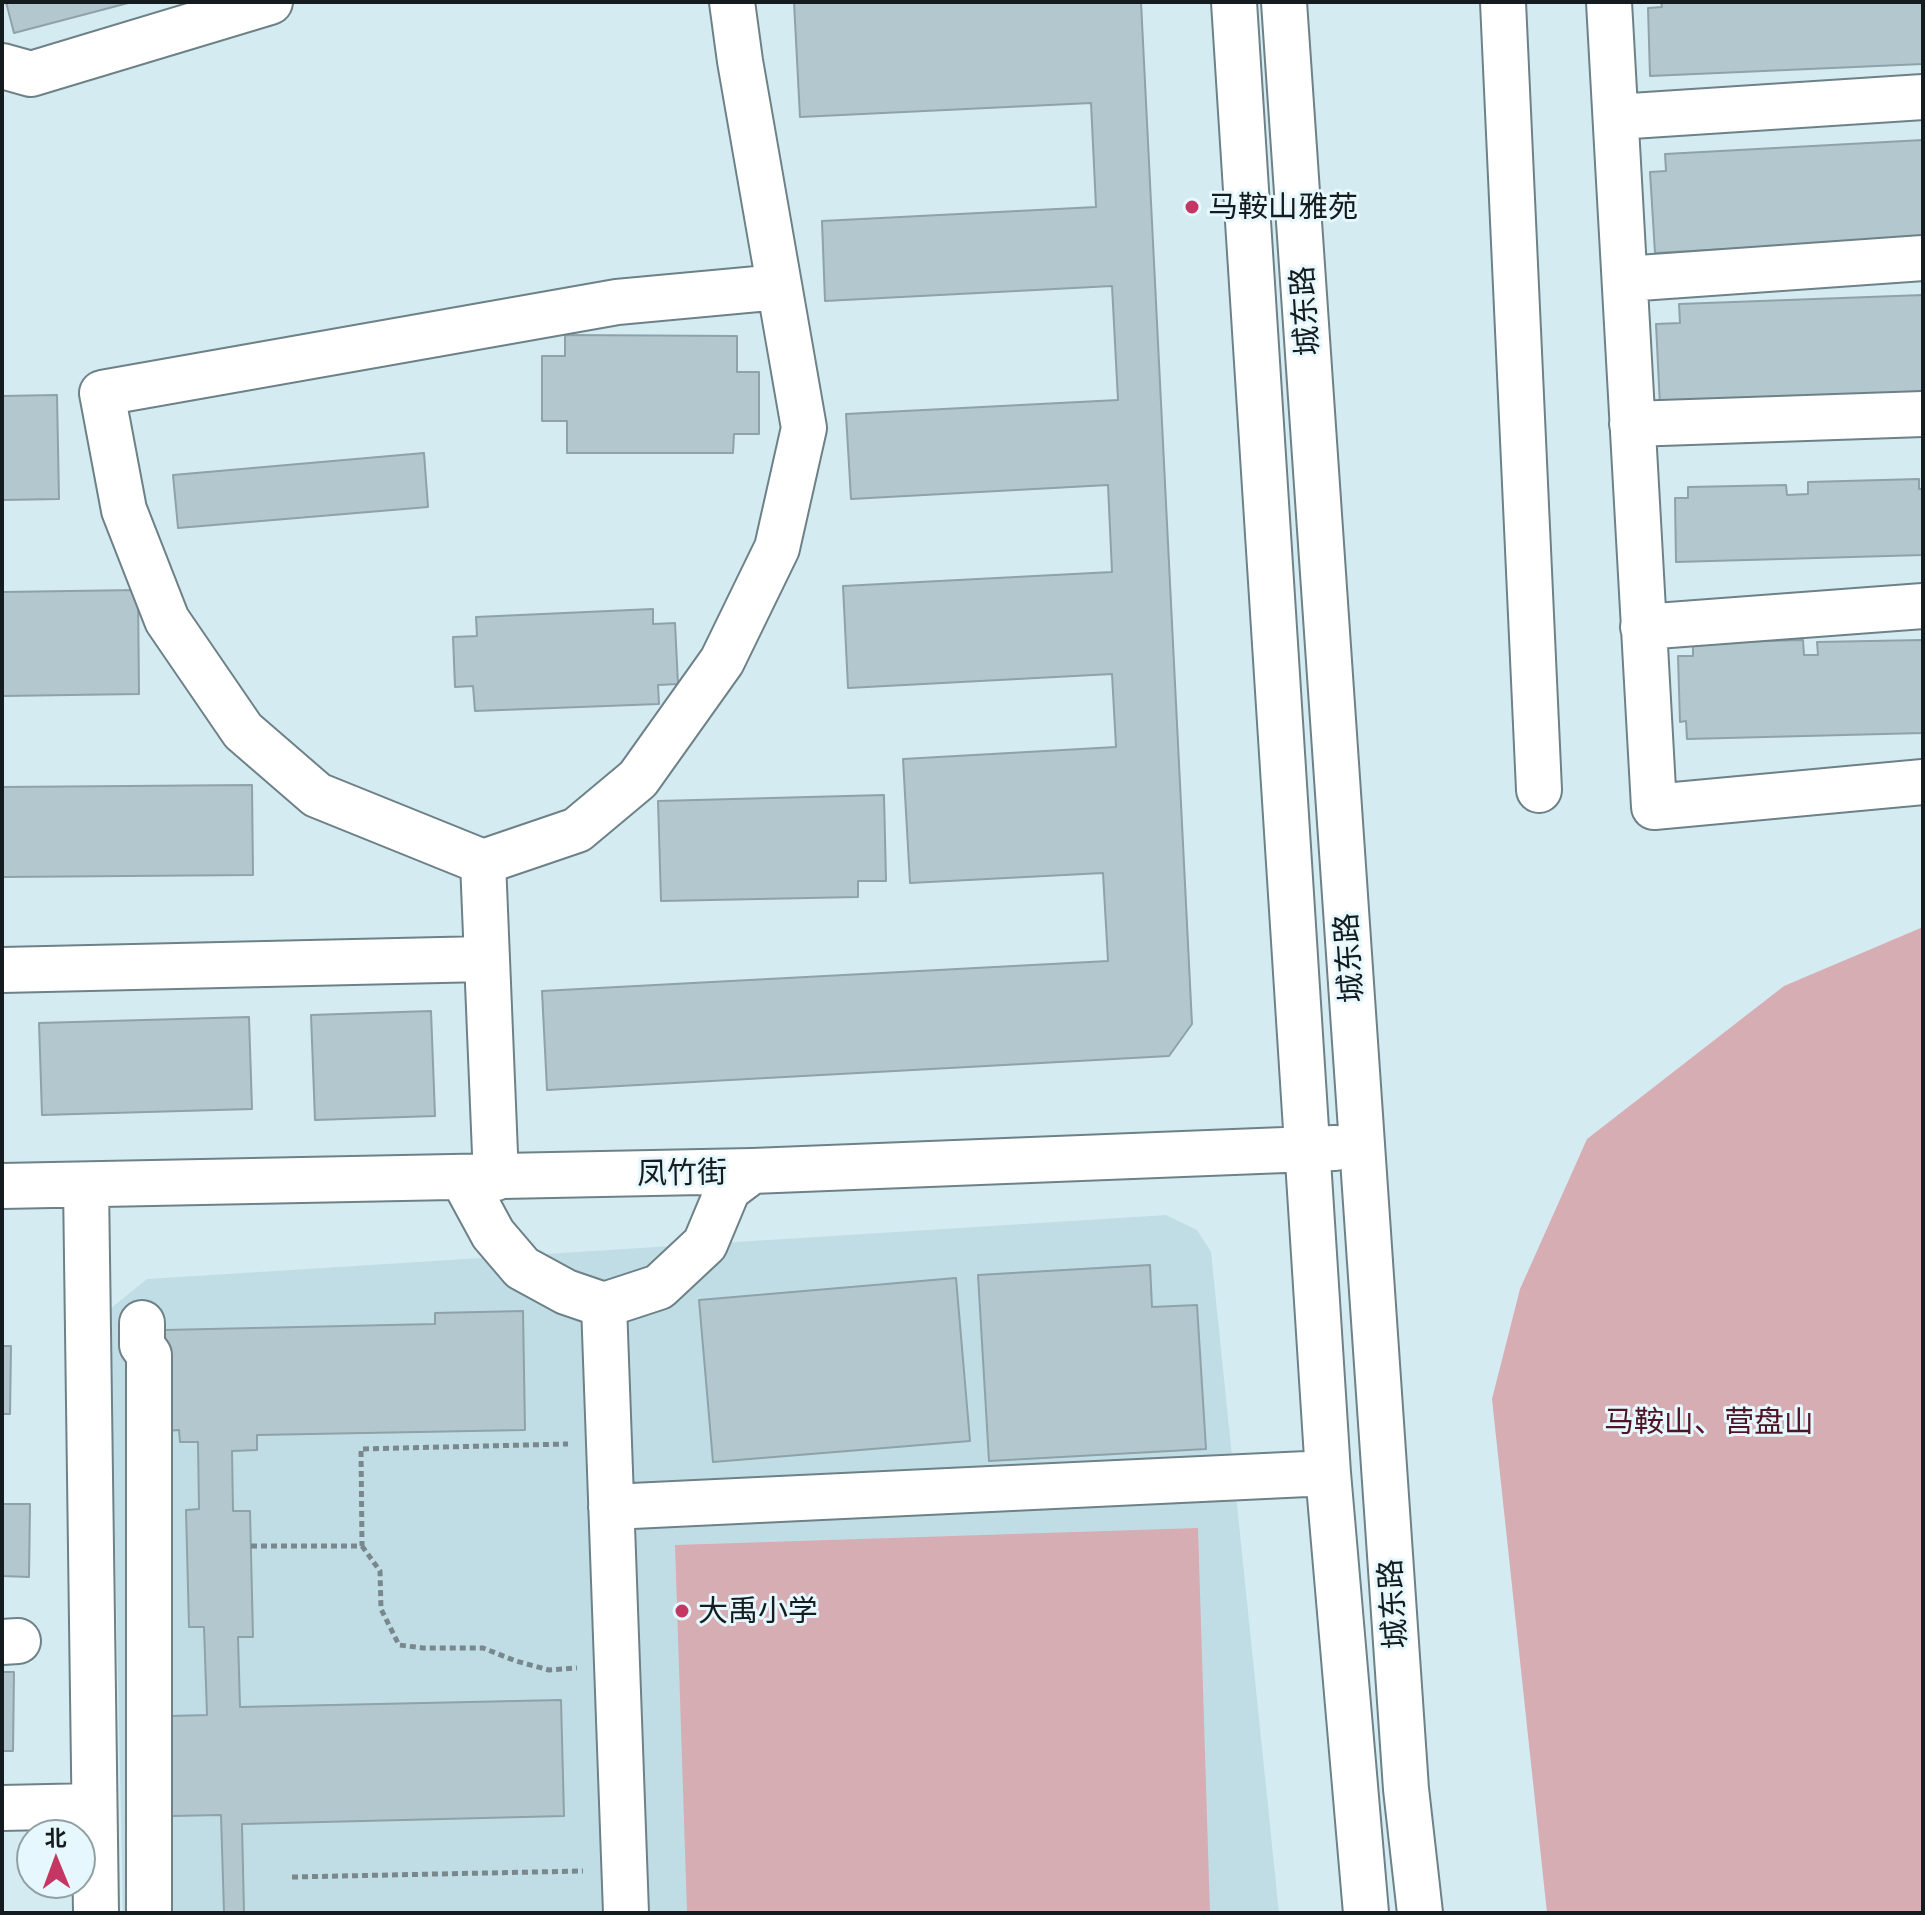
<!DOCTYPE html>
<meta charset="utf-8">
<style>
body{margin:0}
#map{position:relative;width:1925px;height:1915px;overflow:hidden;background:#d5ebf2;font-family:"Exo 2","Noto Sans SC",sans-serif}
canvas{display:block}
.frame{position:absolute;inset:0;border:4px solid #151c1f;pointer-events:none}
.north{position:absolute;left:16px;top:1819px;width:80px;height:80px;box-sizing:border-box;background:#e6f8fd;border:2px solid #92a0a4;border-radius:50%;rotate:359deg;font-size:22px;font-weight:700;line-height:32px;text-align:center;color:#151c1f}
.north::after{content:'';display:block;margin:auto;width:28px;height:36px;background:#c53763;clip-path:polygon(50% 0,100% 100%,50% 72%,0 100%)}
</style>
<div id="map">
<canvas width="1925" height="1915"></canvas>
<div class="frame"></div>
<div class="north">北</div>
</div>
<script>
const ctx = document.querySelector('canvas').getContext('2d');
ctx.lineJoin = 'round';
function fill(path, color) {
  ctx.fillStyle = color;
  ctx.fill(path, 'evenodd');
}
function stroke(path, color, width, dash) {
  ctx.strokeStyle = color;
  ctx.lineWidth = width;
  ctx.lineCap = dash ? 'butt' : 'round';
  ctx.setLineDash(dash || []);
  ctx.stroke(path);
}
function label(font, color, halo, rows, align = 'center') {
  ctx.font = font + ' "Exo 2","Noto Sans SC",sans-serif';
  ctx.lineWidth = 6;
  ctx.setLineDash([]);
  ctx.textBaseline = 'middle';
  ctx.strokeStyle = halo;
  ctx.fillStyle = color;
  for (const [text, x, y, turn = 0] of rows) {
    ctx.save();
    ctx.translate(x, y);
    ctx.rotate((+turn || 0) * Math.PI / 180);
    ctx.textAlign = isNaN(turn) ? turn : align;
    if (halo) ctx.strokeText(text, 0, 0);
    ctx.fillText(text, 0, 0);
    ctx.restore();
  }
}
const built = new Path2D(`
 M1166 1215 1197 1230 1211 1252 1279 1913H123L110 1309 147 1279Z`);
const green = new Path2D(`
 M1923 927V1913H1547L1492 1399 1520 1289 1587 1139 1784 986Z
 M1198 1528 1210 1913H687L675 1545Z`);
const building = new Path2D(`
 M6 2H132L14 33Z
 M794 2H1141L1192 1024 1169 1056 547 1090 542 991 1108 961 1103 873 910 883 903 759 1116 747 1112 674 848 688 843 586 1112 572 1108 485 851 499 846 414 1118 400 1112 286 825 301 822 221 1096 207 1091 103 800 117Z
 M1661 2H1923V64L1650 76 1648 8 1662 7Z
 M1923 140V238L1655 253 1650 172 1666 171 1665 154Z
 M1923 295V395L1660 406 1656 324 1680 323 1679 304Z
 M565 335 737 336V372H759V434H734L733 453H567V421H542V356H565Z
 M57 395 59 499 2 500V396Z
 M424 453 428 507 178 528 173 475Z
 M1919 479V489H1923V555L1676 562 1675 498H1688V487L1786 485 1787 495 1808 494V482Z
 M138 590 139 694 2 696V592Z
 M653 609V624L675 623 678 684 658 685 659 704 475 711 473 686 455 687 453 637 477 636 476 617Z
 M1803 640 1804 655H1818L1817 642 1923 640V733L1687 739 1686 721 1680 722 1678 656H1693V643Z
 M252 785 253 875 2 877V787Z
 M884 795 886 881H858V897L661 901 658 801Z
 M431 1011 435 1116 315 1120 311 1015Z
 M249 1017 252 1109 42 1115 39 1023Z
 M1150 1265 1152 1307 1197 1305 1206 1449 989 1461 978 1275Z
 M956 1278 970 1441 713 1462 699 1300Z
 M523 1311 525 1430 257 1435V1450L232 1451 233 1511H250L253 1637H238L240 1707 561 1700 564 1816 242 1824 244 1913H224L221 1815 171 1816 169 1716 207 1715 204 1627H189L186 1510 199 1509 198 1442H180L179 1430 166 1431 164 1330 435 1324V1313Z
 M2 1346H11L10 1414H2Z
 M2 1504H30L29 1577 2 1576Z
 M2 1672H14L13 1751H2Z`);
const path = new Path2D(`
 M251 1546H362L361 1449 568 1444
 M362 1546 380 1571 381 1609 399 1645 423 1648H483L516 1661 549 1670 577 1668
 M292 1877 583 1871`);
const minor = new Path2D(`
 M732 2 740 61 804 428 777 548 722 661 638 779 577 830 483 862 317 795 243 731 167 620 124 510 102 393 617 302 779 287
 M1234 2 1328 1473 1366 1913
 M1284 2 1406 1789 1420 1913
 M1503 2 1539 790
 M1609 2 1654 807 1923 782
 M2 66 31 74 270 2
 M1616 117 1923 97
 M1625 279 1923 258
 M1632 424 1923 414
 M1643 627 1923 606
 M483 862 496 1178
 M2 970 485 959
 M462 1177 493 1234 522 1268 566 1292 604 1305 659 1287 705 1244 728 1189 752 1171
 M86 1185 96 1913
 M2 1186 752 1171 1335 1148
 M604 1305 626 1913
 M142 1323V1345L149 1355V1913
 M611 1507 1328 1473
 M2 1642 18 1641
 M2 1808 94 1806`);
const markers = [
 [1192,207,8,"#c53763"],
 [682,1611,8,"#c53763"]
];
const poiNames = [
 ["马鞍山雅苑",1208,207],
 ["大禹小学",698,1611]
];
const streetNames = [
 ["城东路",1305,311,-94],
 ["城东路",1349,958,-94],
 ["凤竹街",682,1173,-1],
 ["城东路",1393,1604,-94]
];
const parkNames = [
 ["马鞍山、营盘山",1709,1422]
];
fill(built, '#c0dde6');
fill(green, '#d7adb4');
fill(building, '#b3c8ce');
stroke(building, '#8ea2a8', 2);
stroke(minor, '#6d8187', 48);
stroke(path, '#79888d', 5, [6, 4]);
stroke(minor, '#fff', 44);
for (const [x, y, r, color] of markers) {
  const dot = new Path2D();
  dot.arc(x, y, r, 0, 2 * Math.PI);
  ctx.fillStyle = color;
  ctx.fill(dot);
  stroke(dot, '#e6f8fd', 3);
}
label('30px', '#151c1f', '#e6f8fd', poiNames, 'left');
label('30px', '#151c1f', '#e6f8fd', streetNames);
label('30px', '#4f1526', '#e6f8fd', parkNames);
</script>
